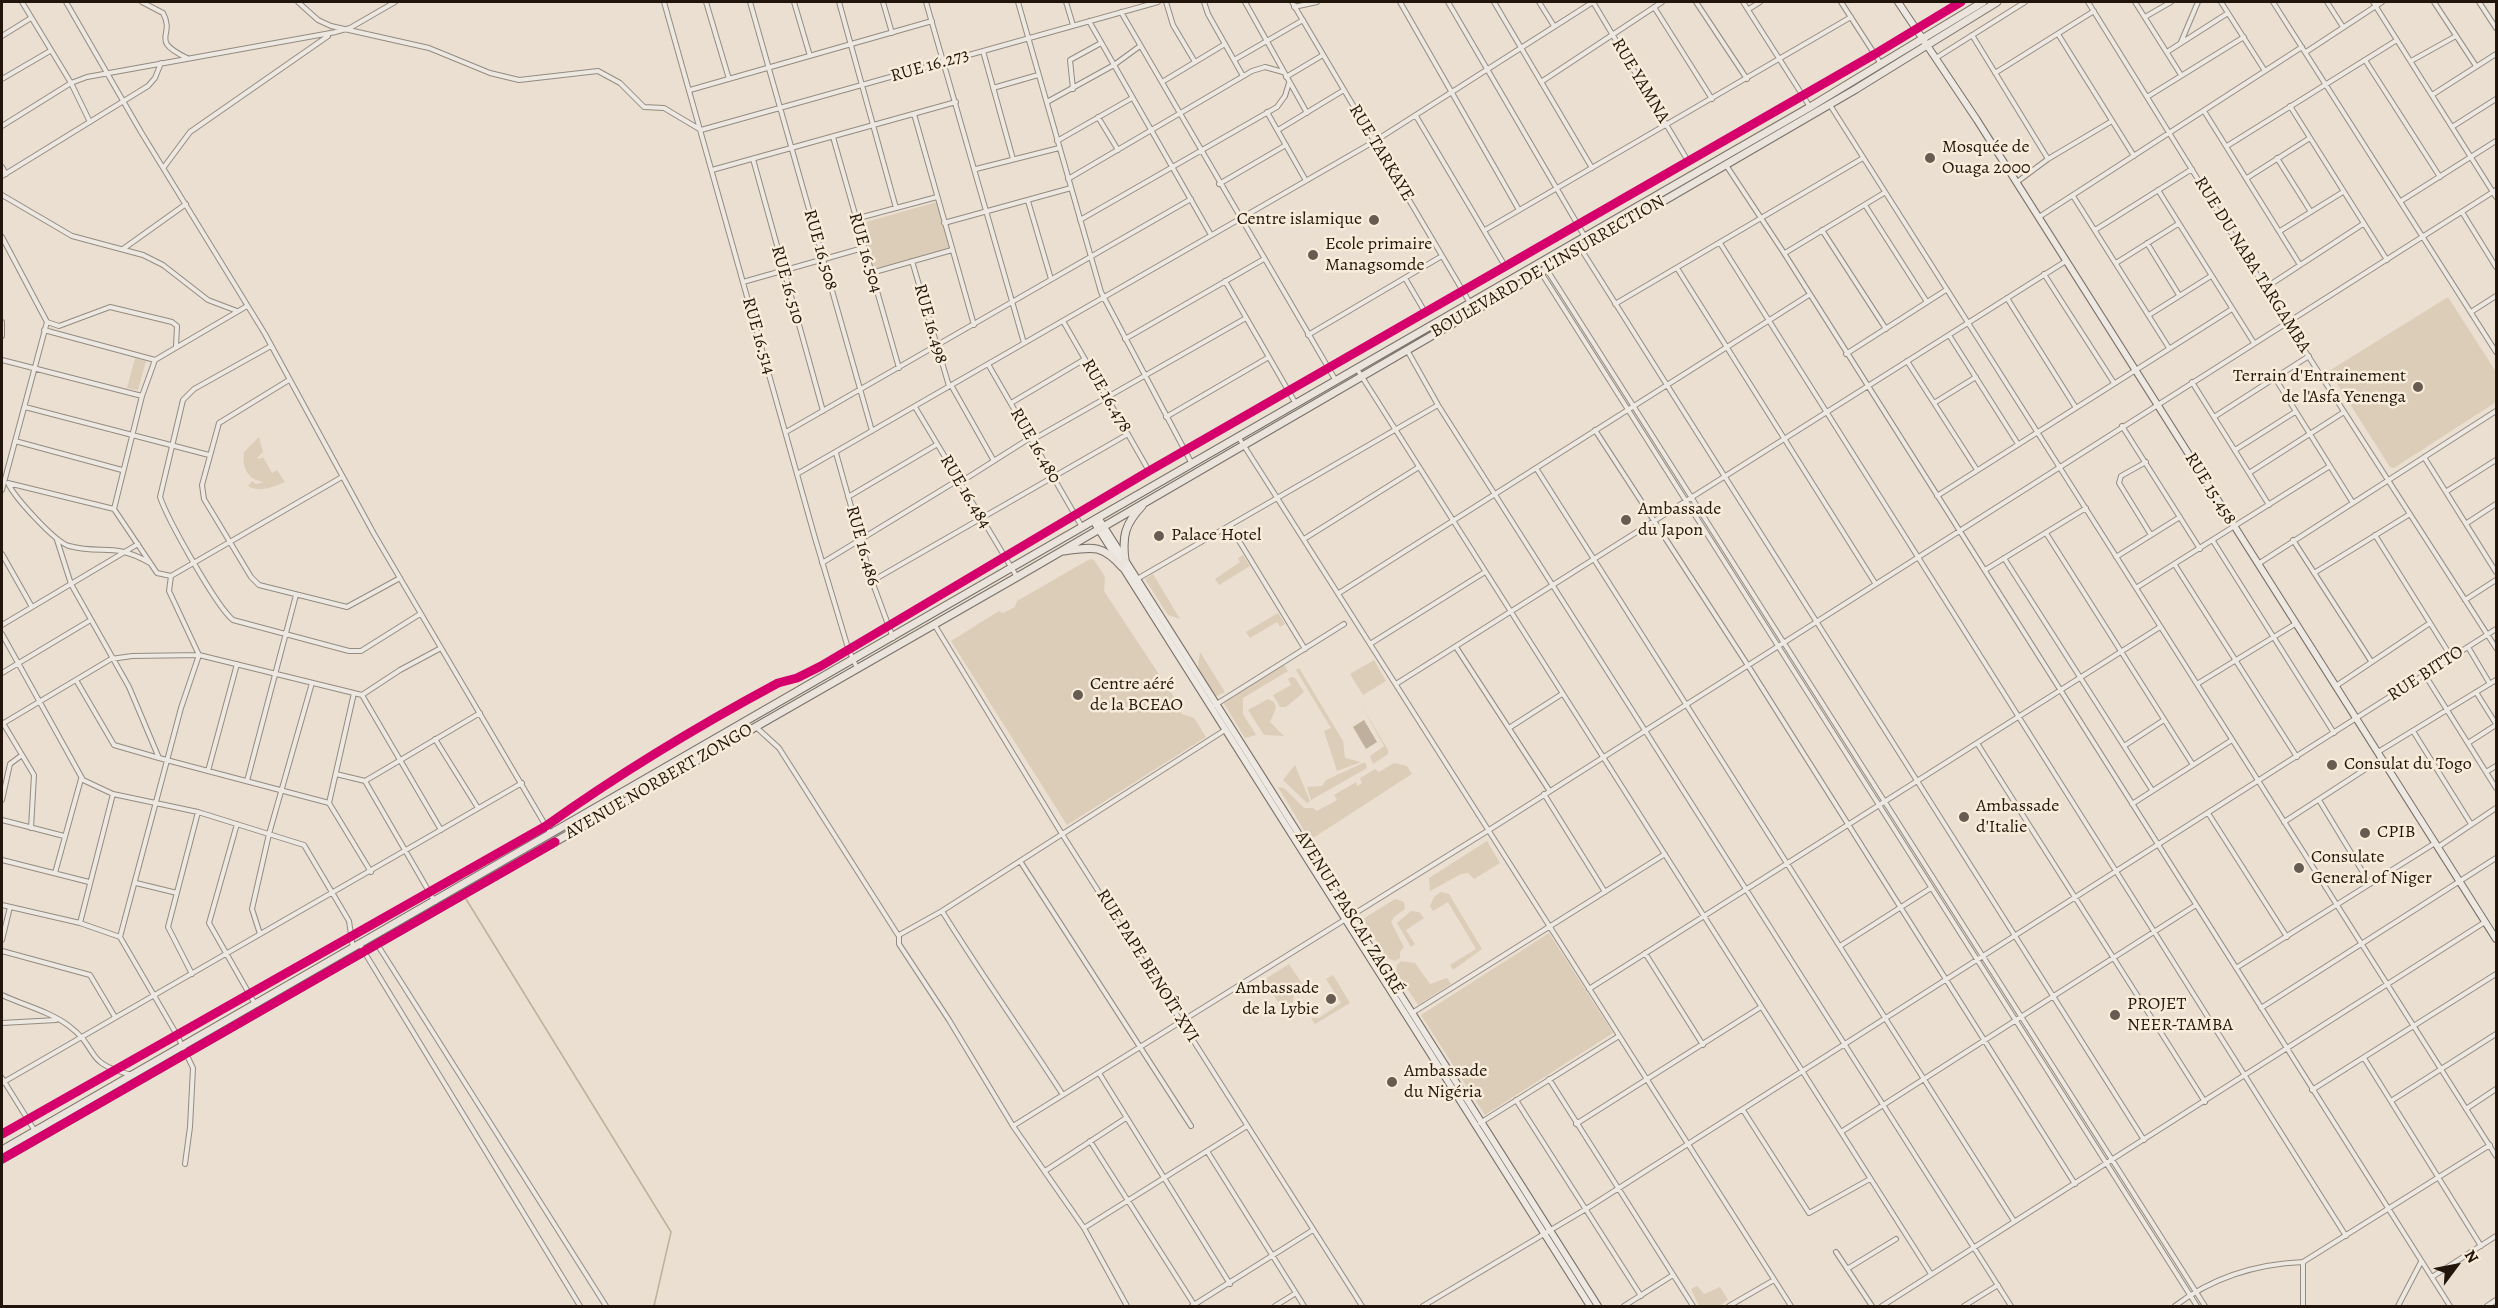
<!DOCTYPE html>
<meta charset="utf-8">
<style>
body{margin:0}
#map{position:relative;width:2498px;height:1308px;overflow:hidden;background:#eadfd0;font-family:Alegreya,serif}
canvas{display:block}
.frame{position:absolute;inset:0;border:3px solid #21150c;pointer-events:none}
.north{position:absolute;left:2426px;top:1236px;width:60px;height:60px;-webkit-text-stroke:4px #f8ecda;paint-order:stroke;rotate:58deg;font-size:16px;font-weight:700;line-height:24px;text-align:center;color:#21150c}
.north::after{content:'';display:block;margin:auto;width:21px;height:27px;background:#21150c;clip-path:polygon(50% 0,100% 100%,50% 72%,0 100%)}
</style>
<div id="map">
<canvas width="2498" height="1308"></canvas>
<div class="frame"></div>
<div class="north">N</div>
</div>
<script>
const ctx = document.querySelector('canvas').getContext('2d');
ctx.lineJoin = 'round';
function fill(path, color) {
  ctx.fillStyle = color;
  ctx.fill(path, 'evenodd');
}
function stroke(path, color, width, dash) {
  ctx.strokeStyle = color;
  ctx.lineWidth = width;
  ctx.lineCap = dash ? 'butt' : 'round';
  ctx.setLineDash(dash || []);
  ctx.stroke(path);
}
function label(font, color, halo, rows, align = 'center') {
  ctx.font = font + ' Alegreya,serif';
  ctx.lineWidth = 5;
  ctx.setLineDash([]);
  ctx.textBaseline = 'middle';
  ctx.strokeStyle = halo;
  ctx.fillStyle = color;
  for (const [text, x, y, turn = 0] of rows) {
    ctx.save();
    ctx.translate(x, y);
    ctx.rotate((+turn || 0) * Math.PI / 180);
    ctx.textAlign = isNaN(turn) ? turn : align;
    if (halo) ctx.strokeText(text, 0, 0);
    ctx.fillText(text, 0, 0);
    ctx.restore();
  }
}
const green = new Path2D(`
 M937 202 950 248 872 270 859 224Z
 M2448 297 2496 372V402L2394 468 2390 467 2329 371Z
 M135 358 146 361 138 390 127 388Z
 M259 437 263 452 257 458 259 459 263 457 272 473 277 470 285 482C273 487 259 493 248 486L252 481 256 484 264 482C247 480 242 467 244 452Z
 M1243 555 1250 566 1219 585 1215 579 1240 562 1238 558Z
 M1090 559 1094 560 1105 577 1104 591 1174 697 1171 700 1182 714 1194 718 1206 737 1067 825 951 641 999 611 1003 613 1015 607 1017 601Z
 M1153 574 1180 619 1168 615 1145 579Z
 M1278 613 1285 624 1280 627 1277 622 1250 638 1246 632Z
 M1200 652 1225 692 1217 696H1203L1198 665Z
 M1374 660 1386 681 1363 695 1350 674Z
 M1284 664 1288 671 1243 698V714L1256 735 1245 738 1223 702Z
 M1299 668 1343 741 1345 758 1361 762 1337 771 1324 731 1331 728 1296 670Z
 M1291 677 1295 678 1304 692 1286 707H1280L1273 695 1291 685 1288 679Z
 M1268 699 1274 702 1276 708 1270 722 1284 736 1264 735 1248 710Z
 M1361 705 1388 750V754L1373 764 1370 756 1384 746Z
 M1365 762 1367 768 1311 800 1307 787 1322 786 1326 780Z
 M1394 763 1407 766 1412 774 1313 838 1307 835 1278 787 1284 788 1304 808H1313L1317 811 1337 800 1334 795 1356 782 1357 786 1362 783 1360 778 1375 769 1379 772Z
 M1295 765 1310 801 1307 803 1283 780Z
 M1487 841 1500 863 1474 879 1468 873 1461 874 1430 891 1429 878Z
 M1441 892 1449 894 1482 949 1453 970 1450 965 1476 949 1448 902 1433 911 1430 906 1434 897Z
 M1395 899 1404 902 1405 909 1394 917 1391 922 1404 947 1400 952V958L1395 961 1387 958 1363 919Z
 M1411 911 1419 912 1424 918 1406 930 1415 944 1411 947 1397 923Z
 M1549 933 1613 1033 1485 1115 1421 1015Z
 M1401 961 1415 963 1430 984 1447 978 1451 984 1418 1005 1396 972 1397 965Z
 M1289 964 1303 985 1294 992 1293 1002 1282 1008 1264 980Z
 M1333 975 1350 1003 1315 1024 1311 1018H1319L1341 1003 1326 979Z
 M1697 1286 1704 1294 1720 1287 1728 1300 1719 1306H1699L1691 1289Z`);
const water = new Path2D(`
 M1364 720 1377 742 1366 749 1353 727Z`);
const stream = new Path2D(`
 M466 899 671 1232 654 1306`);
const street = new Path2D(`
 M22 2 71 83 90 122
 M66 2 141 132 265 334 374 534 550 833
 M142 2 163 13C176 37 148 39 187 58
 M298 2 318 20 331 26 429 48 490 73 519 80 598 71 620 83 644 107 664 108 701 130 1158 2
 M664 2 815 538 848 648 857 668
 M706 2 729 79
 M750 2 872 431
 M794 2 810 56
 M839 2 896 208
 M883 2 892 33
 M926 2 1024 343
 M1018 2 1101 292 1192 464
 M1066 2 1073 25
 M1166 2 1173 25 1195 62
 M1204 2 1208 14 1243 76
 M1245 2 1307 113
 M1292 2 1470 303
 M1400 2 1519 210
 M1448 2 1585 237
 M1494 2 1592 168
 M1539 2 1554 26
 M1593 2 1688 161
 M1696 2 1747 79
 M1743 2 1810 107
 M1841 2 1881 64
 M2088 2 2287 323 2496 648
 M2135 2 2181 75
 M2221 2 2265 71
 M2273 2 2496 352
 M2327 2 2343 27
 M2373 2 2496 197
 M2434 2 2476 66
 M2479 2 2496 28
 M1294 7 1317 2
 M1654 7 1712 99
 M1749 9 1760 2
 M1121 12 1336 381
 M2145 17 2171 2
 M1089 21 1211 235
 M335 32 350 28 395 2
 M2058 34 2134 156
 M1972 35 2048 159
 M2 36 31 18
 M2181 42 2198 2
 M983 51 1013 159
 M2167 52 2228 13
 M2306 52 2382 2
 M1936 58 2025 2
 M1234 60 1303 20
 M2365 60 2440 177
 M2411 61 2456 36
 M1995 73 2094 11
 M1286 77 1323 55
 M2 79 50 51
 M1162 82 1225 44
 M1541 82 1662 2
 M993 88 1038 75
 M1073 89 1070 60 1101 43
 M690 90 932 21
 M2432 95 2496 54
 M2147 97 2244 37
 M1047 102 1114 65 1140 46
 M1830 105 2496 1156
 M2290 106 2387 260
 M2204 111 2300 265
 M1267 112 1305 179
 M914 114 974 325
 M1416 116 1505 266
 M1098 117 1118 150
 M2 126 71 83 87 77 336 32
 M2452 127 2496 99
 M1278 130 1344 90
 M833 137 899 368
 M1057 141 1132 98
 M2227 146 2397 40
 M2277 158 2311 212
 M753 159 823 411
 M1726 165 1784 253 2450 1306
 M2 167 6 174
 M164 167 190 132 328 36
 M976 169 1059 148
 M712 170 956 102
 M2 176 148 86 155 78 161 63
 M2247 178 2310 138
 M1068 179 1252 71 1265 67 1283 72
 M2017 182 2048 159 2112 121
 M1219 184 1286 145
 M2158 190 2254 343
 M2 195 72 236 143 255 163 265 208 300 237 311
 M2073 196 2169 348
 M1028 201 1051 279
 M2401 201 2496 141
 M1865 205 1927 302
 M2462 212 2496 267
 M2039 217 2302 47
 M855 219 937 197
 M1080 220 1277 107 1285 96 1289 83
 M944 223 1071 188
 M1485 230 1851 17
 M1822 230 1886 329
 M2095 230 2192 169
 M2280 231 2343 192
 M2 237 47 322 59 326 110 307 172 322 177 326 176 346
 M1720 243 2346 1236
 M2147 243 2179 295
 M123 249 186 204
 M1581 249 2144 1140
 M1785 253 1884 193
 M912 261 949 386
 M1542 262 2205 1306
 M2116 263 2178 224
 M1677 268 1875 583
 M1540 271 2197 1306
 M871 273 952 250
 M2044 274 2114 383
 M1405 278 1425 312
 M1225 281 1296 404
 M743 282 863 248
 M2265 288 2363 224
 M2007 298 2076 408
 M1615 304 1863 158
 M2471 312 2496 296
 M2149 315 2211 276
 M1063 321 1149 471
 M2 322V336
 M44 330 155 360
 M1308 335 1442 256
 M1949 335 2018 444
 M1125 339 1264 259
 M271 346 194 389 183 400 160 497C168 520 216 606 233 620L349 651H361L420 614
 M1407 350 1438 405 2011 1306
 M1846 354 1946 290
 M2 360 142 396
 M1907 361 1977 470
 M988 364 1082 527
 M1357 369 1931 1274
 M2275 378 2353 503
 M289 380 219 423 202 485 204 499 251 577 259 585 347 607 400 578
 M2192 382 2269 505
 M951 385 994 461
 M1011 403 1085 359
 M1934 403 1976 377
 M25 407 209 455
 M915 407 1017 577
 M1166 417 1269 357
 M2214 417 2309 356
 M2122 426 2200 549
 M1595 430 1747 664 2075 1184
 M786 432 1191 199
 M1239 438 1791 1306
 M1032 440 1246 318
 M15 441 122 470
 M2235 450 2295 412
 M836 453 872 581 893 638
 M2424 457 2496 572
 M2146 462 2121 476 2119 483 2151 535
 M1536 468 2014 1221
 M2249 473 2344 412
 M797 474 1375 141 1593 2
 M8 483C14 497 55 542 69 546 103 555 114 542 150 563
 M8 483 114 509
 M959 483 1030 438
 M2 490 47 322
 M2447 491 2496 460
 M1937 496 2232 309
 M848 497 936 445
 M2467 523 2496 504
 M1230 526 1305 649
 M2046 533 2193 765
 M2375 535 2452 658
 M1304 539 1419 467
 M57 540 71 584 129 687 159 758 329 803 371 872
 M2293 540 2371 661
 M2213 541 2334 733
 M2 554 32 607
 M2116 557 2180 517
 M2004 558 2152 790
 M822 563 958 480
 M2258 564 2496 411
 M2175 565 2297 757
 M1985 570 2086 508
 M2314 573 2410 514
 M171 576 157 573 114 509 142 396 155 360 247 306
 M1137 579 1438 405
 M872 581 1128 434
 M2136 588 2330 466
 M1339 593 1809 295
 M2465 600 2496 580
 M934 624 1062 834 1362 1306
 M2 625 138 544
 M2 634 83 780 113 794 198 812 304 845 349 921 353 948
 M1370 644 1485 572
 M1456 647 1549 790
 M2468 647 2490 684
 M2 673 89 621
 M2425 675 2496 788
 M76 680 114 745 159 758
 M1396 684 2066 261
 M2197 684 2295 624
 M2336 686 2430 623
 M2476 692 2496 724
 M362 695 400 670 441 648
 M1215 705 1344 624
 M3 723 34 775 31 828
 M2 724 111 659 132 656 199 655 362 695 441 830
 M756 727 779 748 898 935
 M1509 728 1562 694
 M2413 731 2471 824
 M435 739 478 808
 M1977 743 2205 1102
 M2468 743 2496 725
 M2124 746 2164 720
 M2378 752 2496 680
 M208 771 237 664
 M2486 772 2496 766
 M336 774 365 781 480 713
 M247 781 296 595
 M365 781 435 902
 M1544 794 1605 892
 M2 800 10 764 22 755
 M2319 800 2370 884
 M329 803 354 693
 M2132 804 2232 740
 M2208 813 2287 937
 M2 820 64 836
 M2284 822 2381 759
 M237 824 209 923 255 1004
 M2438 847 2496 808
 M2 860 89 882
 M1020 861 1191 1126
 M55 873 81 779
 M136 883 177 893
 M2 905 80 923 120 937 177 1035 193 1068 190 1127 185 1164
 M942 911C981 974 1023 1033 1063 1095
 M80 923 113 794
 M260 934 252 909 269 834 312 683
 M899 935V944L949 1020 1013 1126 1084 1228 1127 1306
 M899 935 942 911 1225 730
 M120 937 181 708 199 655 169 591 171 576 342 477
 M2 940 10 907
 M377 944 606 1306
 M360 945 580 1306
 M1840 946 1931 888
 M2 951 90 975 115 1017
 M1645 953 1703 1045
 M2236 968 2435 843
 M192 974 168 927 198 812
 M1589 989 2160 627
 M2 995C23 1005 51 1012 69 1026 101 1050 82 1063 132 1075
 M2261 1008 2496 858
 M1412 1013 1665 854
 M2 1023 56 1020
 M2364 1058 2481 1246
 M1099 1073 1230 1284
 M2 1078 35 1131
 M1549 1079 1693 1306
 M2 1083 522 783
 M2312 1090 2496 974
 M1516 1100 1641 1296
 M2391 1101 2496 1034
 M2466 1109 2496 1089
 M1743 1110 1809 1213 1870 1179
 M1480 1123 1619 1036
 M1576 1124 1761 1007
 M1013 1126 1489 830 2496 190
 M1841 1132 2196 905
 M2 1134 546 826C620 773 698 726 778 683L797 678 821 666 1149 471 1875 54 1961 2
 M1090 1141 1195 1306
 M1207 1151 1304 1306
 M1045 1171 1126 1118
 M1084 1228 1247 1126
 M1836 1252 1872 1306
 M2303 1262V1306
 M1847 1269 1896 1239
 M2432 1277 2496 1236
 M1192 1306 1313 1230
 M1275 1306 1296 1293
 M1423 1306 1586 1209 2496 629
 M1624 1306 1673 1275
 M1729 1306 1774 1280
 M1882 1306 2485 922
 M1964 1306 1998 1285
 M2175 1306C2213 1277 2255 1264 2303 1262L2490 1145
 M2398 1306 2421 1262
 M2487 1306 2496 1300`);
const secondary = new Path2D(`
 M1898 2 1977 120 2496 939
 M1099 519 1598 1306
 M1094 522 1590 1306`);
const primary = new Path2D(`
 M1064 551C1092 547 1102 544 1122 567
 M1125 560C1122 536 1125 524 1142 506
 M2 1150 1810 107 1983 2
 M2 1159 1017 577 1856 89 1997 2`);
const cycleway = new Path2D(`
 M2 1134 546 826C620 773 698 726 778 683L797 678 821 666 1149 471 1875 54 1961 2
 M2 1159 555 842`);
const markers = [
 [1930,158,6,"#675c51"],
 [1374,220,6,"#675c51"],
 [1313,255,6,"#675c51"],
 [2418,387,6,"#675c51"],
 [1626,520,6,"#675c51"],
 [1159,536,6,"#675c51"],
 [1078,695,6,"#675c51"],
 [2332,765,6,"#675c51"],
 [1964,817,6,"#675c51"],
 [2365,833,6,"#675c51"],
 [2299,868,6,"#675c51"],
 [1331,999,6,"#675c51"],
 [2115,1015,6,"#675c51"],
 [1392,1082,6,"#675c51"]
];
const streetNames = [
 ["RUE 16.273",930,66,-16],
 ["RUE YAMNA",1640,81,59],
 ["RUE TARKAYE",1381,153,59],
 ["RUE 16.508",820,250,74],
 ["RUE 16.504",865,253,74],
 ["RUE DU NABA TARGAMBA",2252,265,58],
 ["BOULEVARD DE L'INSURRECTION",1548,267,-30],
 ["RUE 16.510",787,285,74],
 ["RUE 16.498",930,324,74],
 ["RUE 16.514",758,336,74],
 ["RUE 16.478",1106,396,60],
 ["RUE 16.480",1035,446,60],
 ["RUE 15.458",2210,489,58],
 ["RUE 16.484",965,492,59],
 ["RUE 16.486",862,546,74],
 ["RUE BITTO",2426,674,-33],
 ["AVENUE NORBERT ZONGO",659,782,-30],
 ["AVENUE PASCAL ZAGRÉ",1349,913,58],
 ["RUE PAPE BENOÎT XVI",1147,966,58]
];
const poiNames = [
 ["Mosquée de",1942,148],
 ["Ouaga 2000",1942,169],
 ["Centre islamique",1362,220,"right"],
 ["Ecole primaire",1325,245],
 ["Managsomde",1325,266],
 ["Terrain d'Entrainement",2406,377,"right"],
 ["de l'Asfa Yenenga",2406,398,"right"],
 ["Ambassade",1638,510],
 ["du Japon",1638,531],
 ["Palace Hotel",1171,536],
 ["Centre aéré",1090,685],
 ["de la BCEAO",1090,706],
 ["Consulat du Togo",2344,765],
 ["Ambassade",1976,807],
 ["d'Italie",1976,828],
 ["CPIB",2377,833],
 ["Consulate",2311,858],
 ["General of Niger",2311,879],
 ["Ambassade",1319,989,"right"],
 ["de la Lybie",1319,1010,"right"],
 ["PROJET",2127,1005],
 ["NEER-TAMBA",2127,1026],
 ["Ambassade",1404,1072],
 ["du Nigéria",1404,1093]
];
fill(green, '#dccdb9');
fill(water, '#bfb09d');
stroke(stream, '#bfb09d', 1.5);
stroke(street, '#948c82', 6);
stroke(secondary, '#787068', 8);
stroke(primary, '#787068', 9);
stroke(street, '#ede8e1', 4);
stroke(secondary, '#ede8e1', 6);
stroke(primary, '#eae4dc', 7);
stroke(cycleway, '#d6006c', 9);
for (const [x, y, r, color] of markers) {
  const dot = new Path2D();
  dot.arc(x, y, r, 0, 2 * Math.PI);
  ctx.fillStyle = color;
  ctx.fill(dot);
  stroke(dot, '#f8ecda', 2);
}
label('18px', '#21150c', '#f8ecda', streetNames);
label('18px', '#21150c', '#f8ecda', poiNames, 'left');
</script>
